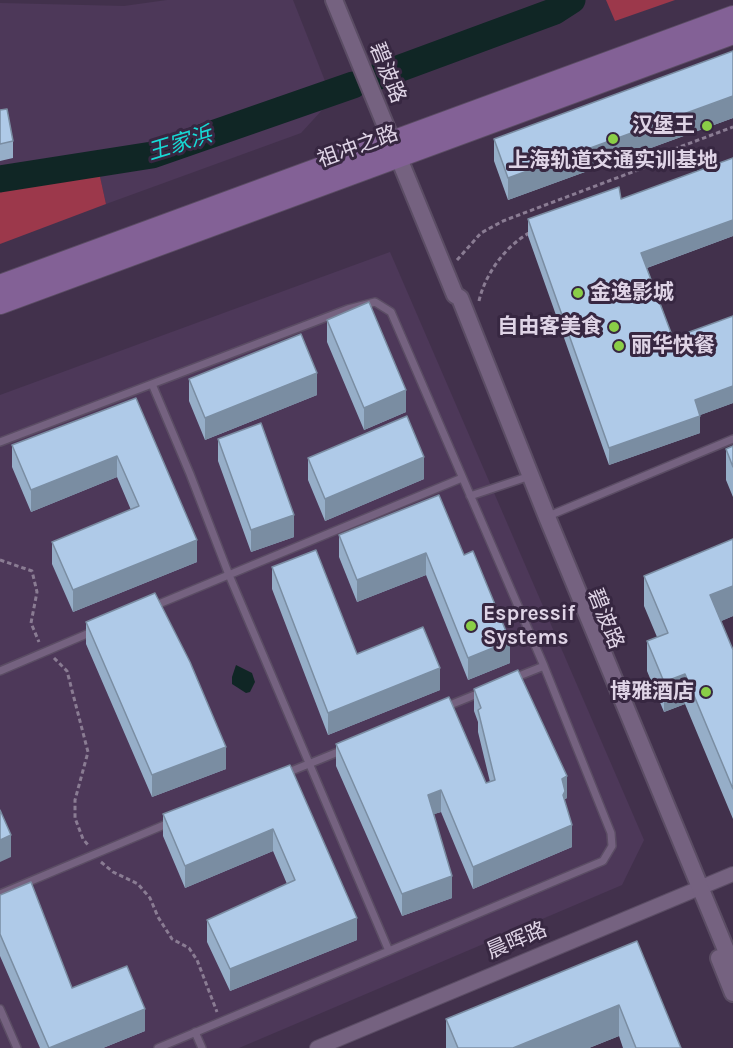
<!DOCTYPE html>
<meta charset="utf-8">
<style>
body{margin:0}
canvas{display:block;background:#42314c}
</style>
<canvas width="733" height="1048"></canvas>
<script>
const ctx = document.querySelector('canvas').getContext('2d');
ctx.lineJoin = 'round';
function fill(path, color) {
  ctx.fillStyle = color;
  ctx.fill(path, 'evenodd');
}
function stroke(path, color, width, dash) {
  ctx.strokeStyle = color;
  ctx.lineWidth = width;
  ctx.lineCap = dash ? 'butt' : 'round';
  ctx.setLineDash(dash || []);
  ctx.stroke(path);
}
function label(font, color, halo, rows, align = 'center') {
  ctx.font = font + ' Karla,"Noto Sans SC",sans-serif';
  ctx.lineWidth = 6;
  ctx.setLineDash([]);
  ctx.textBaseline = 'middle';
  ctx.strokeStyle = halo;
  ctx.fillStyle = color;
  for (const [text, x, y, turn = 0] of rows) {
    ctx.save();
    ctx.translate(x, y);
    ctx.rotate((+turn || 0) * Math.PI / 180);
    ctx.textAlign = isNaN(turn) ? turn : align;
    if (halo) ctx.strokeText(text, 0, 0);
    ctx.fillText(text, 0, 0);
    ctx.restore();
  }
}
const built = new Path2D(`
 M167 0H293L325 81 323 109 301 133 106 204 95 154 0 171V3L124 6Z
 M390 252 644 840 622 885 239 1048H0V395Z`);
const green = new Path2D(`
 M606 0H675L615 21Z
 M95 154 106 204 0 244V171Z`);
const water = new Path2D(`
 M236 665 252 673 255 682 250 692 246 693 232 684V677Z`);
const river = new Path2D(`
 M379 76 555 11 572 0
 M0 179 152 155 353 85`);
const path = new Path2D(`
 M457 260 481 233 503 221 651 165 669 151 733 127
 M479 301C485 274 506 245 531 232
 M0 560 32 571 37 592 31 623 39 642
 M54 658 67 671 88 752 75 800V818L83 839 88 845
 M101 862 113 872 138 884 150 898 158 917 172 939 189 948 197 960 217 1012`);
const service = new Path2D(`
 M152 384 190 474 229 575 389 951
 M0 442 348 309 375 302 391 312 544 666 611 833 612 846 603 861 158 1048
 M470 496 524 478
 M546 517 733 439
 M154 606 462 478
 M0 671 94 631
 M514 678 544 666
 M445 707 482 692
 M284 774 343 750
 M0 894 169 823
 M0 1009 17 1048
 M195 1032 202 1048`);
const minor = new Path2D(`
 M317 1048 733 874`);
const tertiary = new Path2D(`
 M334 0 455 295 460 298 547 517 733 967
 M719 958 733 993`);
const secondary = new Path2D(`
 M0 285 733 16
 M0 304 733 34`);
const wall = new Path2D(`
 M733 51V118L508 200 494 161V139Z
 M0 110 13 141V158L0 161Z
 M733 158V236L647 268 673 338 733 316V403L700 415V433L609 465 528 236V219L621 199Z
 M327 320 406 412 364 430 327 342Z
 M189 379 317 395 205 440 189 401Z
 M136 398 197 562 73 612 52 564V542L131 510 117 477 31 512 12 467V445Z
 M218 439 294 537 251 552 218 461Z
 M733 446V497L726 480V449Z
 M308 458 424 479 325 521 308 480Z
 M339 535 464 555 510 663 468 680 426 575 357 602 339 557Z
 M733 539V616L721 621 733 650V819L685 704 664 712 647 671V641L657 637 644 606V576Z
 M272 567 357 654 440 690 328 735 272 589Z
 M86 622 226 769 152 797 86 644Z
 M474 689 567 798 565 799V803L572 847 473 889 441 812 434 814 452 898 402 916 336 766V744L486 783 490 782 478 732V722L474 711Z
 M290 765 357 940 230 991 207 942V920L287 884 273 851 185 888 163 836V814Z
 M0 895 72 988 145 1031 103 1048H40L0 956Z
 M637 941 681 1048H623L619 1036 589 1048H446V1019Z`);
const shadedWall = new Path2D(`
 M733 96V118L508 200V178Z
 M733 220V236L641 270V253Z
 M317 373V395L205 440V418Z
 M733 386V403L695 417V400Z
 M406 390V412L364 430V408Z
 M700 416V433L609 465V448Z
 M117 456V477L31 512V490Z
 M424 457V479L325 521V499Z
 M294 515V537L251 552V530Z
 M197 540V562L73 612V590Z
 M426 553V575L357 602V580Z
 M733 586V616L710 626V595Z
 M510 641V663L468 680V658Z
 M440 668V690L328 735V713Z
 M685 674V704L664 712V682Z
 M226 747V769L152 797V775Z
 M567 776V798L565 799V813L562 779Z
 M441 790V812L428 816V795Z
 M572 825V847L473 889V867Z
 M273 829V851L185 888V866Z
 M11 835V857L0 862V840Z
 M452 876V898L402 916V894Z
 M357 918V940L230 991V969Z
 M619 1005V1036L589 1048H513Z
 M145 1009V1031L103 1048H49Z`);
const building = new Path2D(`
 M733 51V96L508 178 494 139Z
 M7 109 13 141 0 144V110Z
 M733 158V220L641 253 673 338 733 316V386L695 400 700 416 609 448 528 219 619 187 621 199Z
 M369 302 406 390 364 408 327 320Z
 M301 334 317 373 205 418 189 379Z
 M136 398 197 540 73 590 52 542 139 506 117 456 31 490 12 445Z
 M407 416 424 457 325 499 308 458Z
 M261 423 294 515 251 530 218 439Z
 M733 446V467L726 449Z
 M439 495 464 555 473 551 510 641 468 658 426 553 357 580 339 535Z
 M733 539V586L710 595 733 650V789L685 674 664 682 647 641 668 633 644 576Z
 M316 550 357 654 423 627 440 668 328 713 272 567Z
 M155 593 190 662 226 747 152 775 86 622Z
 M518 670 567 776 562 779 565 791 563 795 572 825 473 867 441 790 428 795 452 876 402 894 336 744 449 697 486 783 495 780 478 710 481 708 474 689Z
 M290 765 357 918 230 969 207 920 295 880 273 829 185 866 163 814Z
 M0 810 11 835 0 840Z
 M31 882 72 988 127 966 145 1009 49 1048 0 934V895Z
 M637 941 681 1048H636L619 1005 513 1048H458L446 1019Z`);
const markers = [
 [707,126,6,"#8ace47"],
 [613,139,6,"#8ace47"],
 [578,293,6,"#8ace47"],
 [614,327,6,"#8ace47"],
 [619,346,6,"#8ace47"],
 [471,626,6,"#8ace47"],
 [706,692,6,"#8ace47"]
];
const streetNames = [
 ["碧波路",387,73,68],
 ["祖冲之路",358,147,-20],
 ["碧波路",605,619,68],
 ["晨晖路",517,941,-23]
];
const poiNames = [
 ["汉堡王",695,126],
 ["上海轨道交通实训基地",613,161,"center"],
 ["金逸影城",590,293,"left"],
 ["自由客美食",602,327],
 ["丽华快餐",631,346,"left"],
 ["Espressif",483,614,"left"],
 ["Systems",483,638,"left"],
 ["博雅酒店",694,692]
];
const waterNames = [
 ["王家浜",180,144,-17]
];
fill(built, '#4d3859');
fill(green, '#9c384b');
fill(water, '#102625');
stroke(river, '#102625', 27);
stroke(service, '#5b4d64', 10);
stroke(minor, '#5b4d64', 16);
stroke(tertiary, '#5b4d64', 20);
stroke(secondary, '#5b4d64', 22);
stroke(path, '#8a7c93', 3, [4.5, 3]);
stroke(service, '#756280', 7);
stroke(minor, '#756280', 14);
stroke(tertiary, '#756280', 16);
stroke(secondary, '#836196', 20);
fill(wall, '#96aec8');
fill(shadedWall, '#7a8da2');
fill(building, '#afcae8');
stroke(building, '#7a8da2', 1.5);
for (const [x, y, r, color] of markers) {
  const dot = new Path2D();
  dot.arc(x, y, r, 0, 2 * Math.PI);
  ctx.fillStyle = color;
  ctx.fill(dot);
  stroke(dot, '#372741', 2);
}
label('21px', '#dfd4e6', '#372741', streetNames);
label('bold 21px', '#dfd4e6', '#372741', poiNames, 'right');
label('italic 22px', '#17d9d5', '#372741', waterNames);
</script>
